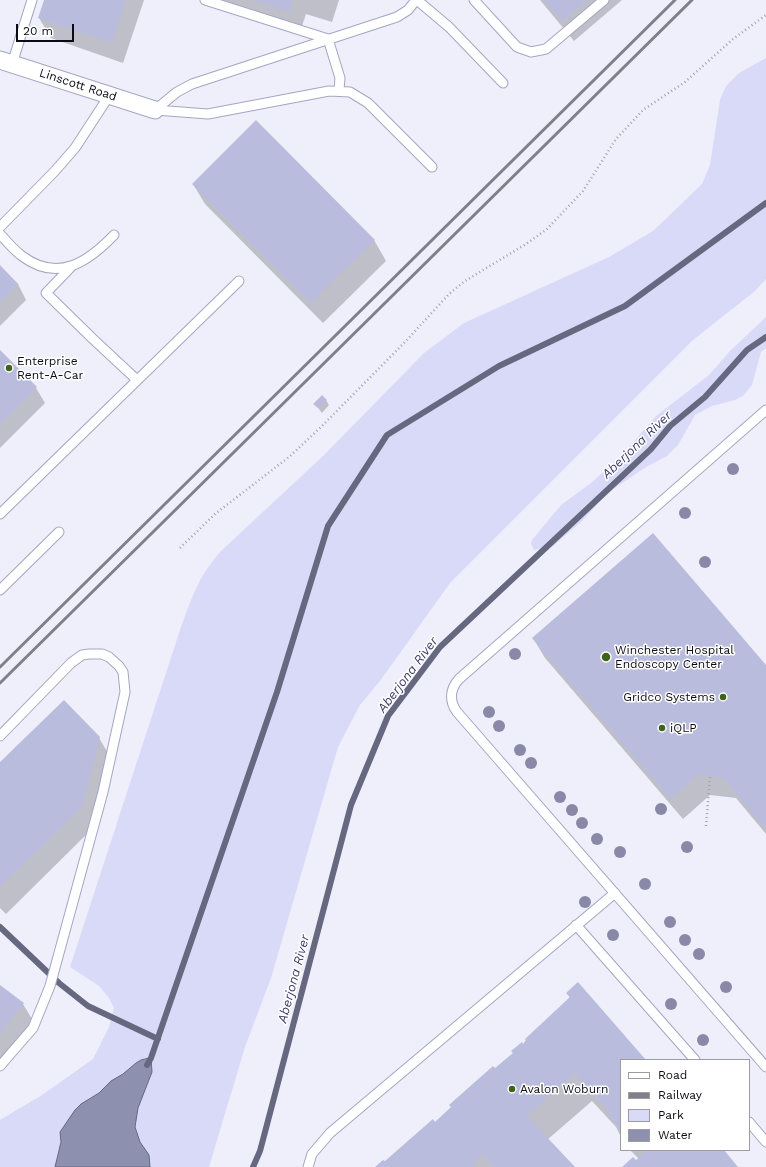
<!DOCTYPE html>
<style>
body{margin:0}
#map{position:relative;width:766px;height:1167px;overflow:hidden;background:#eeeffb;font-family:"Work Sans",sans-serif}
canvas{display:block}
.legend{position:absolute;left:620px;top:1059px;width:130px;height:92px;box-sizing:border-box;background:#fff;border:1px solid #9d9da1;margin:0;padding:5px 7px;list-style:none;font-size:12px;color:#0a0a14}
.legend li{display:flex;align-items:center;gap:8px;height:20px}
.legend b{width:20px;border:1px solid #9d9da1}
.scale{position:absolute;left:16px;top:24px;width:58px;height:18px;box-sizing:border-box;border:2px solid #0a0a14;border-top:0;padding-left:5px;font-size:12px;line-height:14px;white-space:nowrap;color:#0a0a14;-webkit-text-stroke:3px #fff;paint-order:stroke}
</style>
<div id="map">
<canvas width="766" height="1167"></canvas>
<ul class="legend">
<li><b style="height:5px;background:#fff"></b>Road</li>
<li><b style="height:5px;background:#80808b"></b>Railway</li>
<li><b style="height:11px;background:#d8daf8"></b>Park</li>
<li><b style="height:11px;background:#8e90af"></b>Water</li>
</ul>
<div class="scale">20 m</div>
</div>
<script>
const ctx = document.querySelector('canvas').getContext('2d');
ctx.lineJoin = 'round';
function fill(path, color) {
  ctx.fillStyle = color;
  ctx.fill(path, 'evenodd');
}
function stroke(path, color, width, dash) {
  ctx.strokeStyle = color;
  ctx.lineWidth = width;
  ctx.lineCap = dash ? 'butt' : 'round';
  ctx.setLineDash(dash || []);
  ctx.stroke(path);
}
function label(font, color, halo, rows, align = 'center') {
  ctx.font = font + ' "Work Sans",sans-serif';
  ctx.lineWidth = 3;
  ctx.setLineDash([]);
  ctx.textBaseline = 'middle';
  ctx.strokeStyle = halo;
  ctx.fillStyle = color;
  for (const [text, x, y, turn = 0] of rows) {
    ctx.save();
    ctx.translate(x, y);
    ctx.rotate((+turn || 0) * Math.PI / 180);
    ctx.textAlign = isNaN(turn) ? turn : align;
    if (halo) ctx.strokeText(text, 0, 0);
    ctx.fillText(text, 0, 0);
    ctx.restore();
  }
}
const green = new Path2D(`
 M766 58V279L755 291 693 340 450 583 380 681 360 705 338 747 271 978 245 1047 209 1167H0V1120L42 1095 93 1059 109 1027 114 1008 109 998 99 986 70 967 179 633C191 600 197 578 221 551L323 456 424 353 464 323 609 257 653 231 702 184 710 165 720 100 726 86 739 73Z
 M766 317V348L761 352 752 385 743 396 735 400 712 406 695 415 678 445 667 456 646 467 609 492 581 522 553 546 534 550 531 544 532 540 561 505 591 483 623 454 656 416 709 375 730 351Z`);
const water = new Path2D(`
 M151 1058 152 1072 138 1108 135 1127 140 1142 149 1155 150 1167H55L61 1142 60 1132 75 1110 81 1104 99 1093 111 1081 123 1074 136 1063 141 1060Z`);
const shadow = new Path2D(`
 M45 0H144L123 63 51 38 39 18Z
 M204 0H339L332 22 306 14 300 32Z
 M540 0H622L574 41Z
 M193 184 374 240 386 261 323 323 205 204Z
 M0 266 18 284 26 300 0 326Z
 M0 351 36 388 45 403 0 448Z
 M326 400 329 405 322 413 315 404Z
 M533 638 766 666V834L736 798 710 795 683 819 545 658Z
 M99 738 111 758 93 828 6 914 0 908V763Z
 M0 986 23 1004 35 1024 0 1069Z
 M567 993 644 1060H621V1137L616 1127 592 1101 547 1140 573 1167H377L385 1163 434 1123 523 1045 570 998Z
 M630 1150H722L737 1167H624L639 1159Z`);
const stream = new Path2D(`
 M0 927 59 983 88 1006 158 1039
 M147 1065 151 1058 277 692 328 526 387 435 499 366 625 306 766 203
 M253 1167 260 1151 351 805 388 716 440 647 651 449 670 426 705 397 747 350 766 337`);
const building = new Path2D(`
 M44 0H126L112 43 38 18Z
 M253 0H293L289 12Z
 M544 0H587L562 21Z
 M256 120 375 240 311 303 192 184Z
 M0 265 18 284 0 302Z
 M0 350 37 387 0 424Z
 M322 395 327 400 318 408 313 404Z
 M653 533 766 665V828L723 778 698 775 671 799 532 638Z
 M64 700 100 737 82 807 0 887V762Z
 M578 982 646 1060H621V1131L608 1116 611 1113 575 1073 527 1116 575 1167H494L483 1154 474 1161 476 1164 472 1167H375L383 1160 385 1161 433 1119 435 1122 451 1107 449 1105 493 1066 495 1068 513 1053 511 1051 522 1042 523 1044 526 1040 525 1039 570 997 566 993Z
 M0 985 24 1003 0 1034Z
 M641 1150H724L738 1167H622L633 1157 636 1160 644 1153Z`);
const path = new Path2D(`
 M180 548 215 514 289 457 319 429 405 342 449 294 465 281 526 244 547 229 583 191 616 139 643 110 685 82 733 39 766 15
 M706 826 710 777`);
const service = new Path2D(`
 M205 0 328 39 340 78 339 90
 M417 0 449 27 503 83
 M474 0 517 47 531 52 546 49 604 0
 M12 64 32 0
 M155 110 208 114 329 91 350 92 368 103 432 167
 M155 110 177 92 192 84 397 17 408 10 416 0
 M0 227 54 172 75 148 109 96
 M0 234C7 242 14 250 22 256 58 283 88 262 114 235
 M72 266 46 293 93 339 137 380
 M766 410 459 679C450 689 449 701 457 712L766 1067
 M0 514 239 281
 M0 590 59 532
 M0 736 71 663 82 655 89 654H102L109 657 119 666 123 672 125 692 103 792 50 986 33 1028 0 1066
 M576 925 695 1060
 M749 1122 766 1142
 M308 1167 312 1154 330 1133 615 893`);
const minor = new Path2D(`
 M0 60 155 110`);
const rail = new Path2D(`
 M0 667 675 0
 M0 683 692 0`);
const trees = [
 [733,469],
 [685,513],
 [705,562],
 [515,654],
 [489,712],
 [499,726],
 [520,750],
 [531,763],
 [560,797],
 [661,809],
 [572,810],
 [582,823],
 [597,839],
 [687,847],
 [620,852],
 [645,884],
 [585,902],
 [670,922],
 [613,935],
 [685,940],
 [699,954],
 [726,987],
 [671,1004],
 [703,1040]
];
const markers = [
 [9,368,4,"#3f631b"],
 [606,657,5,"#3f631b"],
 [723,697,4,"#3f631b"],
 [662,728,4,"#3f631b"],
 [512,1089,4,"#3f631b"]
];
const streetNames = [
 ["Linscott Road",78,85,18]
];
const poiNames = [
 ["Enterprise",17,361],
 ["Rent-A-Car",17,375],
 ["Winchester Hospital",615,650],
 ["Endoscopy Center",615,664],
 ["Gridco Systems",715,697,"right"],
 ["iQLP",670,728],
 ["Avalon Woburn",520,1089]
];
const waterNames = [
 ["Aberjona River",637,445,-44],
 ["Aberjona River",408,675,-53],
 ["Aberjona River",294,979,-75]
];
fill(green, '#d8daf8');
fill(water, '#8e90af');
stroke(water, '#666880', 1);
fill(shadow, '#0003');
stroke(stream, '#666880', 6);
fill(building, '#babcdd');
stroke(service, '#a4a6c2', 11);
stroke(minor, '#a4a6c2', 19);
stroke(path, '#a0a1ac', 2.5, [1, 3]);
stroke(service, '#fff', 9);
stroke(minor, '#fff', 17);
stroke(rail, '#80808b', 3);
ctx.fillStyle = '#8989a7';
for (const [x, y] of trees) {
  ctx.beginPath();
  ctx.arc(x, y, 6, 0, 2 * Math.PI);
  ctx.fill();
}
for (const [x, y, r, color] of markers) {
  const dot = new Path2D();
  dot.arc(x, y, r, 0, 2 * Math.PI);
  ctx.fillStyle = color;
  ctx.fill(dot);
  stroke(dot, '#fff', 1.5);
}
label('12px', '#0a0a14', '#fff', streetNames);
label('12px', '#0a0a14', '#fff', poiNames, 'left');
label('italic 13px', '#3e3e6b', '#fff', waterNames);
</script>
